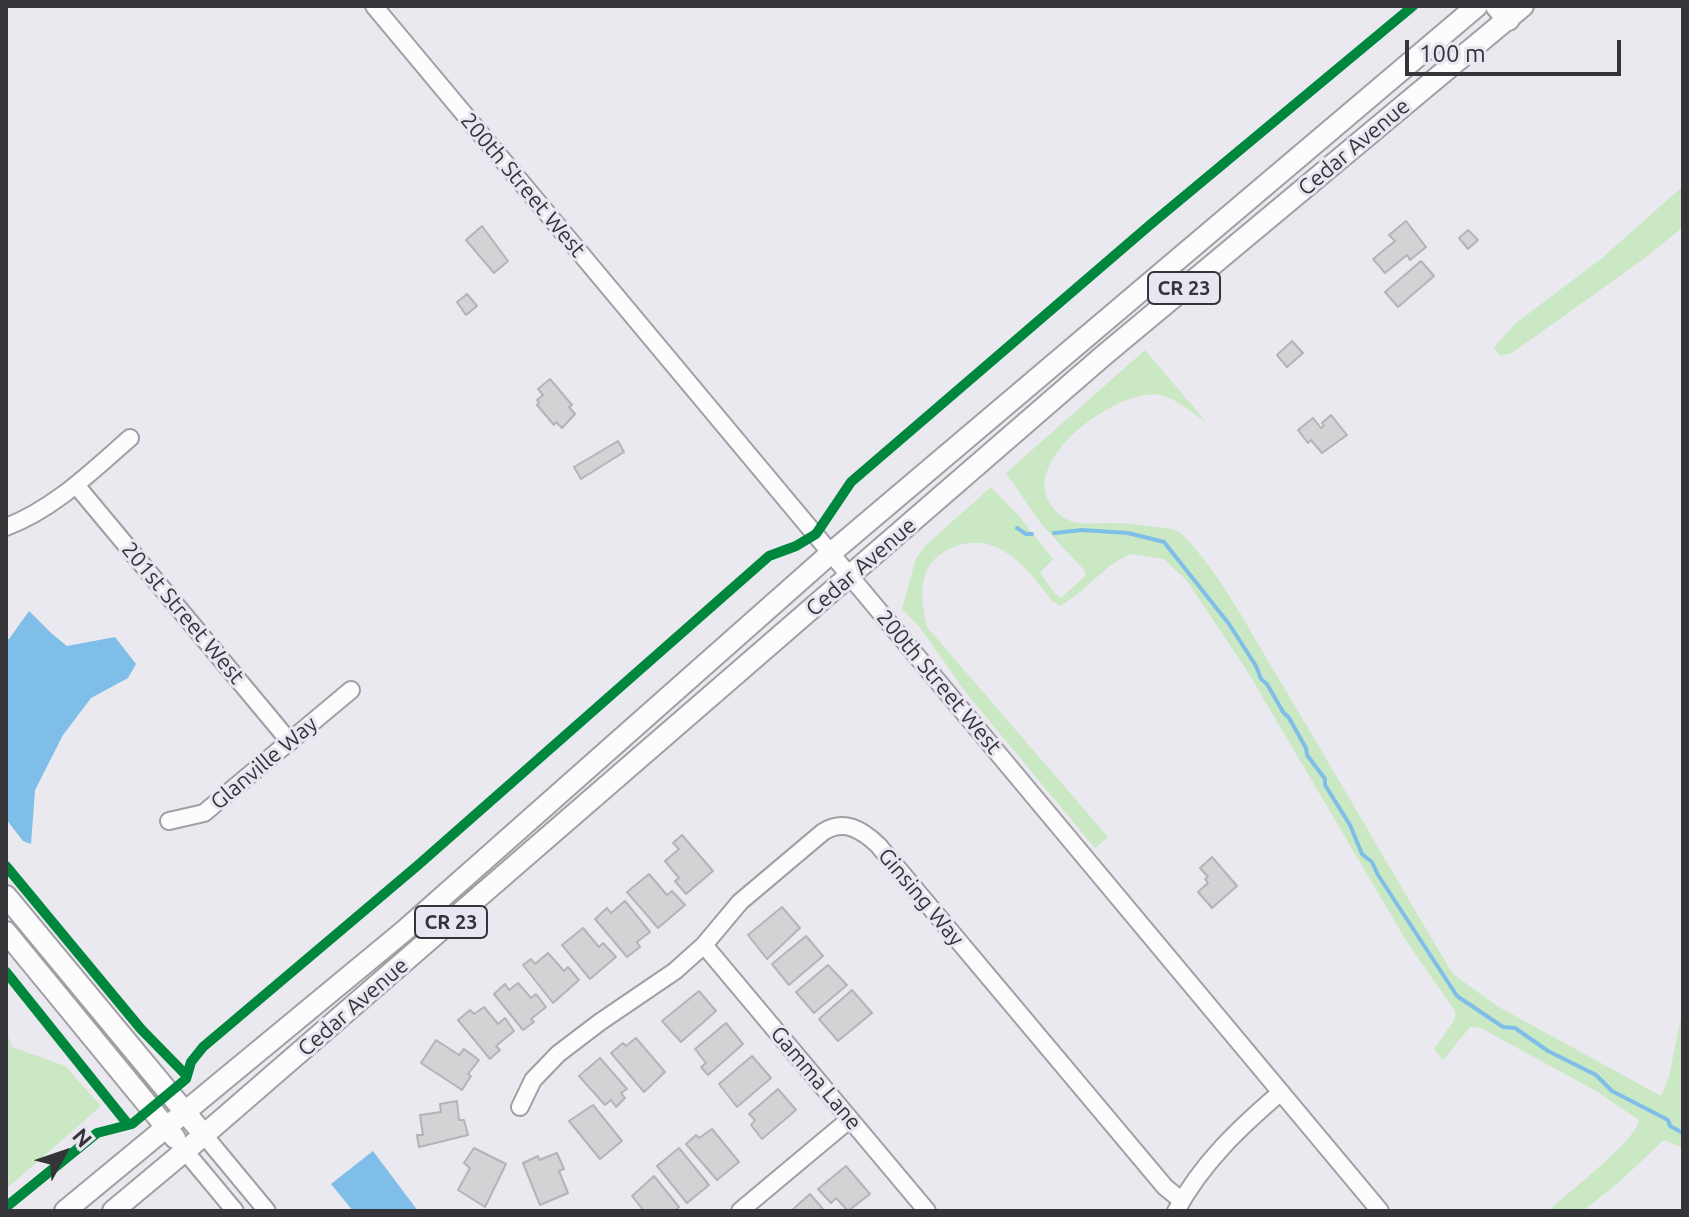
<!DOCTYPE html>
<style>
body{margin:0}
#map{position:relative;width:1689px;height:1217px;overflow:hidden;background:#eae9ef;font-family:Ubuntu,sans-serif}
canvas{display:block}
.frame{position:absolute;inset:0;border:8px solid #353539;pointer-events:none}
.north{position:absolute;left:24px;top:1113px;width:80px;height:80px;-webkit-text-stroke:6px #e8e7f1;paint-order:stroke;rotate:50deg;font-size:22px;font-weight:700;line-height:32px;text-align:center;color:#353539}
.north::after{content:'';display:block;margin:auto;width:28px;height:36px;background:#353539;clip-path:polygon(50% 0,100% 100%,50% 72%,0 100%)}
.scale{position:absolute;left:1405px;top:40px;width:216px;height:36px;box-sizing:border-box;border:4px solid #353539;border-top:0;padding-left:10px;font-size:24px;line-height:28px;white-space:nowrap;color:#353539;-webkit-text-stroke:6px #e8e7f1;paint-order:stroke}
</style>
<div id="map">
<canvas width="1689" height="1217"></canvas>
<div class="frame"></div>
<div class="north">N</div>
<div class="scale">100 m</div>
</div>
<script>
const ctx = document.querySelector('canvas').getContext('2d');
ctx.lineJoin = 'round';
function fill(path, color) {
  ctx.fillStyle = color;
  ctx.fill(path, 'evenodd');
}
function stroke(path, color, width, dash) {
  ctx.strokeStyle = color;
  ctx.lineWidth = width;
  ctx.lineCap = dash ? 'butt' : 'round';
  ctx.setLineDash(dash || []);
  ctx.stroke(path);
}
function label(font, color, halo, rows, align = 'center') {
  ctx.font = font + ' Ubuntu,sans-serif';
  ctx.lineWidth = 6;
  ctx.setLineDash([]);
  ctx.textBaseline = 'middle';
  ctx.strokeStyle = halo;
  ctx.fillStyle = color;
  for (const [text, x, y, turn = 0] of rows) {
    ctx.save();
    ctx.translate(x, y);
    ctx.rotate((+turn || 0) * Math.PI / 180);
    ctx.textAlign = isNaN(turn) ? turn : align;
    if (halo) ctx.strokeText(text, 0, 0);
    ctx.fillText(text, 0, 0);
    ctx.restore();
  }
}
const green = new Path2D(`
 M1683 186V227L1645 258 1512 353 1500 356 1494 347 1516 323 1601 259Z
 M1145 350 1207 423C1194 414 1177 399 1161 395 1121 386 1023 456 1049 502 1065 529 1087 523 1113 523 1127 523 1141 525 1155 527 1166 528 1175 528 1183 535 1222 576 1248 628 1277 676 1337 775 1393 875 1453 974L1497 1006 1661 1096 1669 1077 1683 1007V1148L1664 1140 1619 1182 1583 1211H1548C1565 1195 1637 1140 1639 1120L1596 1091 1481 1028 1470 1027 1443 1060 1434 1049 1455 1019V1011L1407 942 1246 669 1187 581 1164 559 1130 554 1112 564 1080 592 1061 606 1052 601C1039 584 1024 563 1005 552 993 544 978 541 964 544 919 555 918 588 927 627L1108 837 1095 848 967 694 921 629 902 609 916 558 926 545 991 487 1019 516 1053 559 1040 573 1055 594 1061 598 1085 576V571L1042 525 1006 473Z
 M6 1031 12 1047 65 1066 101 1106 6 1189Z`);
const water = new Path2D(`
 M29 611 51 633 67 646 115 637 136 664 128 678 91 698 63 735 35 790 31 844 23 841 6 819V639H9Z
 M373 1151 418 1211H353L331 1184Z`);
const stream = new Path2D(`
 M1017 528 1026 534H1032
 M1054 533 1082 530 1128 533 1164 542 1229 624 1256 666 1261 679 1267 684 1283 712 1289 718 1306 748 1307 755 1325 779V785L1350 825 1362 854 1372 862 1378 875 1457 996 1503 1027 1515 1028 1548 1051 1596 1075 1612 1091 1668 1120 1670 1126 1683 1133`);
const building = new Path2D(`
 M1406 221 1426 247 1410 260 1407 255 1385 273 1373 259 1395 241 1389 235Z
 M482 226 508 261 494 273 466 240Z
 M1468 230 1478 240 1468 249 1459 238Z
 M1421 261 1434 276 1398 307 1385 292Z
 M467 294 477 306 466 315 457 302Z
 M1292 341 1303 353 1287 367 1277 355Z
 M550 379 572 405 569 407 575 414 562 428 556 422 554 425 537 405 539 403 537 400 543 395 538 389Z
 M1331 415 1347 435 1322 453 1311 440 1308 443 1298 430 1313 418 1321 428 1324 426 1322 423Z
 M618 441 624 452 581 479 574 467Z
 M682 835 713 871 686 894 675 881 679 878 665 861 679 849 673 843Z
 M1212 857 1237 886 1212 908 1198 892 1208 883 1205 879 1208 877 1200 868Z
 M649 874 667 895 672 891 685 905 658 928 627 892Z
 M625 901 650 932 637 942 640 947 627 957 595 919 607 908 611 913Z
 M782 907 800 928 767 959 748 935Z
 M583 928 599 947 603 943 616 957 590 979 562 945Z
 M806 936 823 956 789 985 772 964Z
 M548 953 564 971 568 967 579 980 553 1003 523 965 531 959 535 964Z
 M828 965 847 985 814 1013 796 992Z
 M518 983 531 998 536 994 546 1007 531 1019 534 1022 523 1030 494 994 505 984 509 990Z
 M852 990 872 1013 838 1041 819 1019Z
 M699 991 716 1011 681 1042 662 1021Z
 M484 1007 498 1024 505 1018 514 1031 496 1046 500 1050 490 1059 458 1020 470 1010 474 1014Z
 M726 1023 743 1044 708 1075 701 1067 706 1063 695 1049Z
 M636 1038 665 1072 644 1092 611 1053 623 1043 626 1046Z
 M436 1040 459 1055 464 1049 479 1060 468 1074 471 1076 462 1090 421 1063Z
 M752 1056 771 1078 737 1107 719 1084Z
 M600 1058 627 1089 621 1093 625 1098 616 1107 611 1100 605 1105 579 1076Z
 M778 1089 796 1110 762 1139 751 1125 755 1120 749 1114Z
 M457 1101 459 1120H464L468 1135 419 1147 417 1135H423L420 1115 441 1112 440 1104Z
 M593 1105 622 1141 600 1159 569 1121Z
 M712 1129 739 1162 717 1180 686 1144 696 1135 699 1138Z
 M474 1148 506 1164 485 1207 458 1190 470 1168 464 1163Z
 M679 1148 709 1185 687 1203 657 1166Z
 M557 1153 564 1169 559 1171 568 1193 540 1205 523 1163 538 1156 539 1160Z
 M846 1166 870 1194 848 1211 836 1198 831 1203 818 1189Z
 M654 1176 679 1207 675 1211H644L632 1196Z
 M810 1194 823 1209 820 1211H791Z`);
const minor = new Path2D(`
 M374 6 1380 1211
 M76 485 290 742
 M6 527C54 509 92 471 130 438
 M169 821 204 813 351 690
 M704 945 927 1211
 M520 1107 533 1080 558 1054 600 1022 675 971 704 945 740 902 823 832C844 819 861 829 878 845L1165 1187 1181 1200
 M204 1135 267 1211
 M185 1151 235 1211
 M740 1211 850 1119
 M1176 1211C1202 1163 1239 1128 1281 1092`);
const major = new Path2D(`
 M6 896 204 1135
 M6 932 175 1138
 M65 1211 404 931 831 553 1477 6
 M113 1211 204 1135 1103 356 1523 6`);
const highway = new Path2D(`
 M1497 6 1508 19`);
const cycleway = new Path2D(`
 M6 866 141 1029 185 1074
 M6 972 127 1123
 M6 1207 97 1133 132 1124 186 1079 191 1062 203 1047 417 866 769 556 796 546 816 534 851 482 1151 224 1413 6`);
const shields = [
 [1184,288,72],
 [451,922,72]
];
const shieldNames = [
 ["CR 23",1184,288],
 ["CR 23",451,922]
];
const streetNames = [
 ["Cedar Avenue",1354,147,-40],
 ["200th Street West",523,185,50],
 ["Cedar Avenue",861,567,-41],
 ["201st Street West",183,613,50],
 ["200th Street West",939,682,50],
 ["Glanville Way",264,763,-40],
 ["Ginsing Way",921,897,50],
 ["Cedar Avenue",353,1007,-41],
 ["Gamma Lane",816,1078,50]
];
fill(green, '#cae8c4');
fill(water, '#7ebee8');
stroke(stream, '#7ebee8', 4);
fill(building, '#d4d2d5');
stroke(building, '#b5b3b6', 2);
stroke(minor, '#a09fa4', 20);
stroke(major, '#a09fa4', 24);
stroke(highway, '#a09fa4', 26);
stroke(minor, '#fcfcfd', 16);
stroke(major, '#fcfcfd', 20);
stroke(highway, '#fcfcfd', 22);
stroke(cycleway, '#00873e', 10);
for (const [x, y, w] of shields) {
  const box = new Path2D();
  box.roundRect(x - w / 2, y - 16, w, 32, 6);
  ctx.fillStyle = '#e8e7f1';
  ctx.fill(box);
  stroke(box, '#353539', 2);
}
label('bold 20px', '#353539', null, shieldNames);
label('22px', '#353539', '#e8e7f1', streetNames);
</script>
